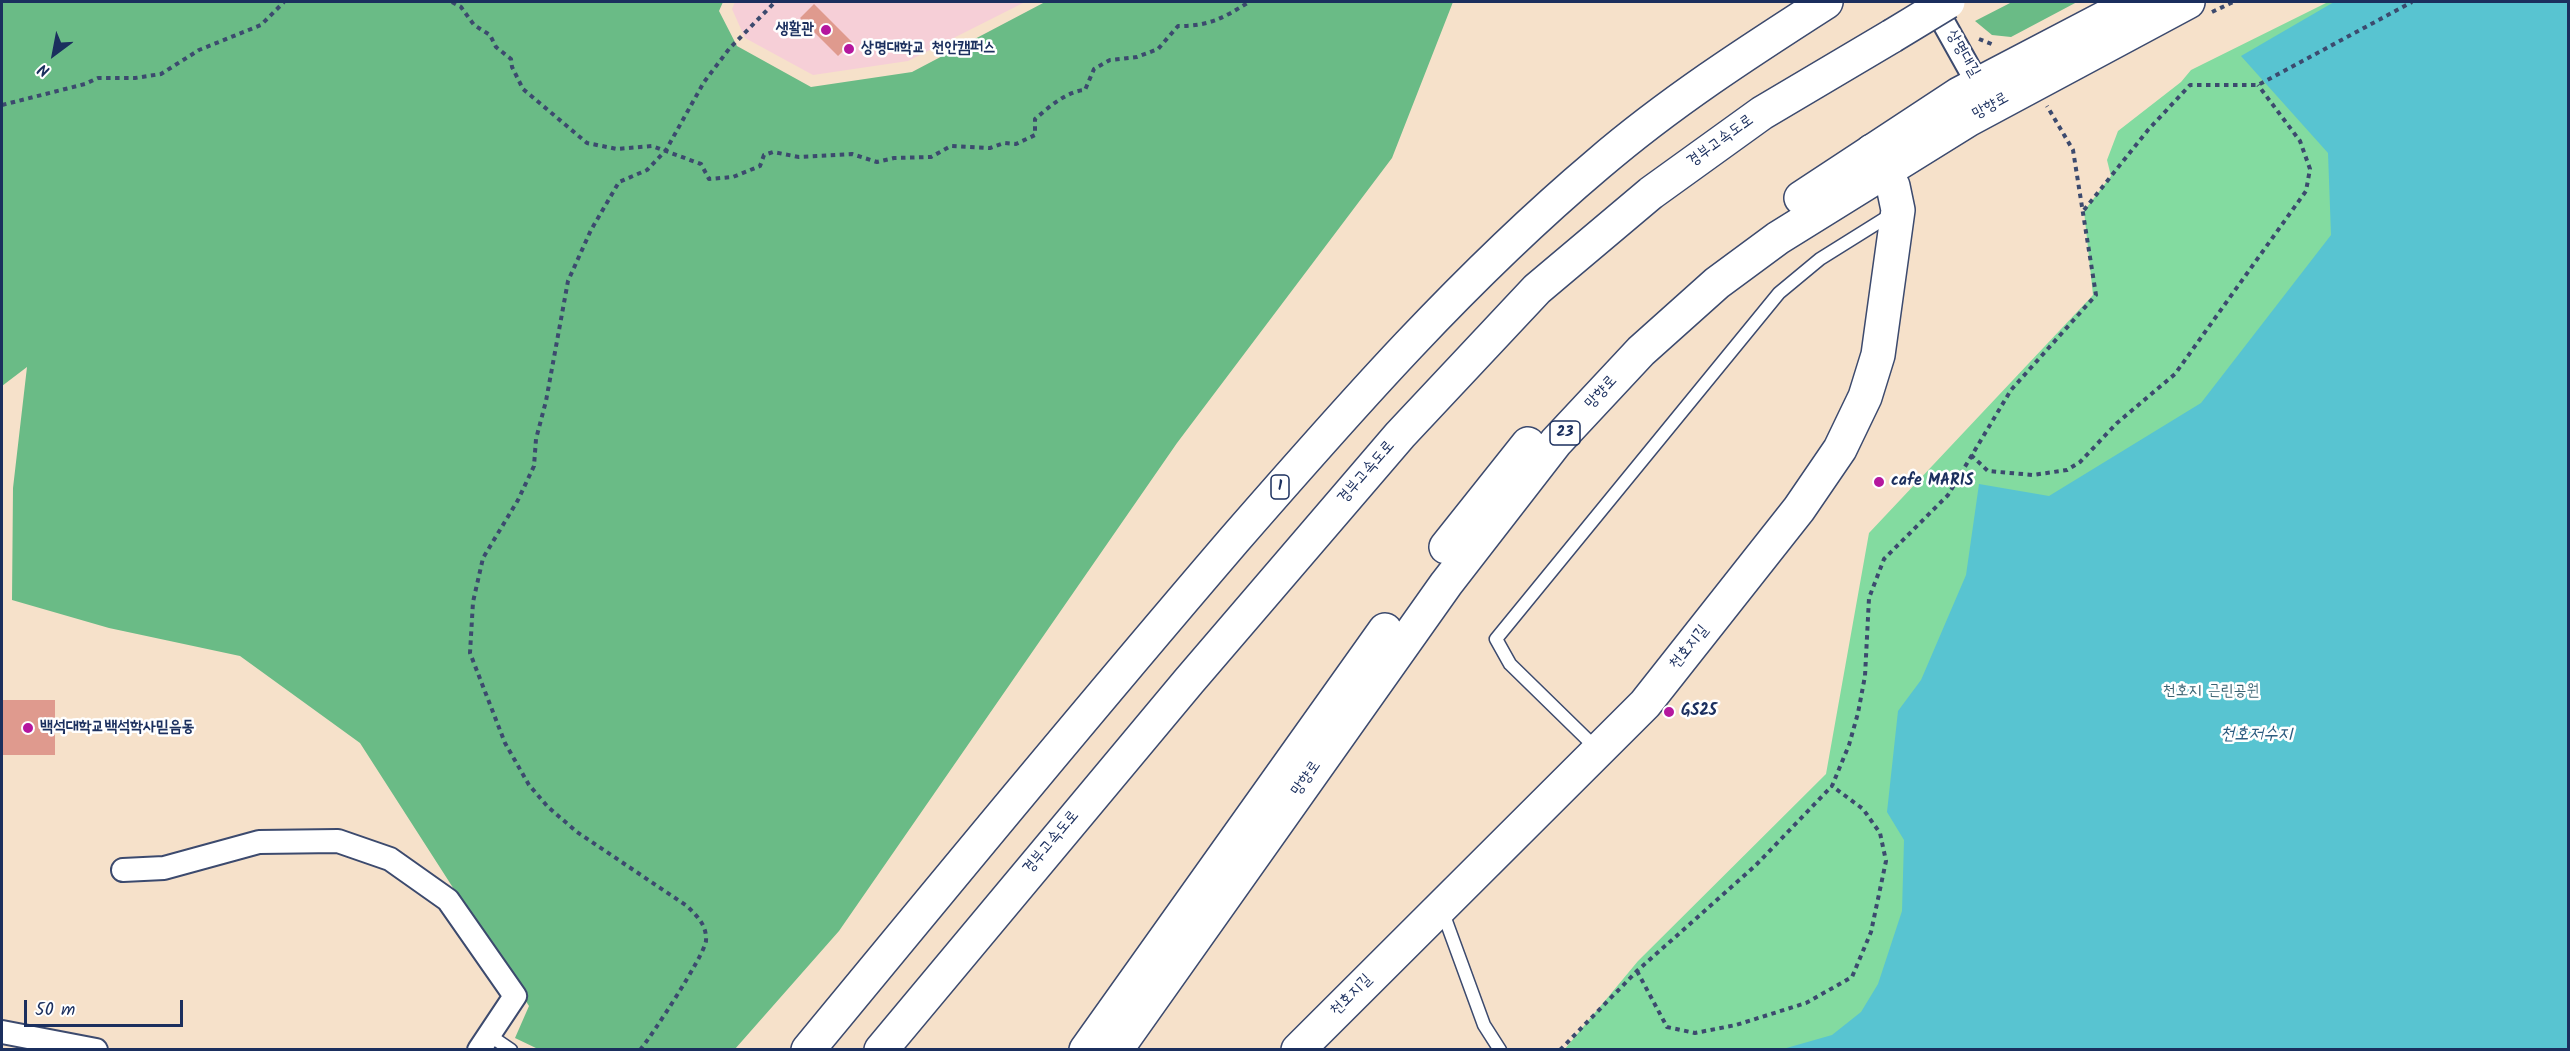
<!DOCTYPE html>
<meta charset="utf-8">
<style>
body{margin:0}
#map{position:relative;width:2570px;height:1051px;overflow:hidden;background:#f6e1ca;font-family:Kalam,sans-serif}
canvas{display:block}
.frame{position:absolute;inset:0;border:3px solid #1b2f5e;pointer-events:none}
.north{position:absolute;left:24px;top:24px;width:60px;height:60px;-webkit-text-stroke:4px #fff;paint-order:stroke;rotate:212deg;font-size:16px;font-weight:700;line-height:24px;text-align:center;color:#1b2f5e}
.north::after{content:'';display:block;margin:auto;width:21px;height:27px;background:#1b2f5e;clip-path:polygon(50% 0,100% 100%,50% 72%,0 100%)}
.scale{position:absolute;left:24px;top:1000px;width:159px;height:27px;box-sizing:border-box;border:3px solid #1b2f5e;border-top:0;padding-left:8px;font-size:18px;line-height:21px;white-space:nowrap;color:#1b2f5e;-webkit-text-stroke:4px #fff;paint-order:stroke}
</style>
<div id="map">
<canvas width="2570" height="1051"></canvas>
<div class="frame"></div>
<div class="north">N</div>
<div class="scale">50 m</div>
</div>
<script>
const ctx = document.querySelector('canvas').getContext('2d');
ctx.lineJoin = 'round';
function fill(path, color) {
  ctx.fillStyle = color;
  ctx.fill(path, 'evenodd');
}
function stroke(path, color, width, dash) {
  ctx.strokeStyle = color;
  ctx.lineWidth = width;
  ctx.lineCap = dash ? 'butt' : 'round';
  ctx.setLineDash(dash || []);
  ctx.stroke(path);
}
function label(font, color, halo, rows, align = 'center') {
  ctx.font = font + ' Kalam,"Poor Story",sans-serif';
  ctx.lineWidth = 5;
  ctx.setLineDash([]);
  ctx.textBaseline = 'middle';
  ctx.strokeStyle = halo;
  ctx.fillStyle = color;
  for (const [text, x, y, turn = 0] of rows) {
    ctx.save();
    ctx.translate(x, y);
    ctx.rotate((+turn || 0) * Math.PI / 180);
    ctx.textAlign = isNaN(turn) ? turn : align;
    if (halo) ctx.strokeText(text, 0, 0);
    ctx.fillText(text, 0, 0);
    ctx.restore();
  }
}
const built = new Path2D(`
 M735 2H1025L908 61 813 75 745 38 732 9Z`);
const green = new Path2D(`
 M2328 2H2568V1049L1564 1050 1638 961 1826 774 1869 533 2093 295 2084 211 2111 176 2107 160 2118 131 2181 82 2191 70Z`);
const forest = new Path2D(`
 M2 2H723L719 11 737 46 811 87 912 72 1045 2H1453L1392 158 1177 443 839 931 735 1049H538L515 1038 529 1006 360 743 240 656 109 628 12 600 13 488 27 367 2 386Z
 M2012 2H2077L2011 37 1992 35 1975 21Z`);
const water = new Path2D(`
 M2334 2H2568V1049H1783L1832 1035 1861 1012 1878 984 1902 911 1904 840 1887 812 1898 711 1921 680 1966 575 1979 484 2049 496 2201 403 2331 235 2328 153 2241 56Z`);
const building = new Path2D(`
 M814 4 852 42 838 56 800 18Z
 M2 700H55V755H2Z`);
const path = new Path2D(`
 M452 2 461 7 474 25 490 35 496 47 511 59 512 67 523 89 587 143 617 149 652 146 701 164 709 179 733 177 760 166 764 155 773 152 799 157 852 154 877 162 894 158 931 157 951 146 990 148 1004 143 1016 144 1035 135V119C1049 107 1067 91 1085 90L1094 69 1110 60 1137 57 1158 49 1178 26C1210 26 1223 18 1249 2
 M2212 12 2233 2
 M1979 39 1994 45
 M2 105 85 84 98 78H135L161 74 199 50 261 25 284 2
 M2084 210 2148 130 2190 85H2258L2412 2
 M1971 455 1988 471 2033 475 2067 470 2080 462 2117 423 2175 374 2306 191 2310 169 2300 141 2258 85
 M1637 971 1667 1027 1695 1033 1736 1025 1806 1003 1852 977 1871 932 1886 861 1880 833 1863 809 1832 786 1849 745 1858 713 1865 676 1869 598 1884 559 1948 495 2011 390 2096 295 2073 150 2047 106
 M640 1050C651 1037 704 956 706 941 707 925 697 916 687 906L577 832 548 807 529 785 505 743 470 653 473 602 483 558 518 500 534 466 536 439 546 401 568 281 591 230 619 182 647 170 666 150 704 82 729 49 775 2
 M1560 1050 1637 971 1755 866 1832 786`);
const lane = new Path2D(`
 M1597 749 1510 664 1496 639 1779 293 1820 259 1892 214
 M1442 910 1484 1025 1500 1050
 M489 1035 511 1050`);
const street = new Path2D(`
 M1932 2 1984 95
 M123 870 164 868 259 842 338 841 390 859 448 900 515 996 479 1050
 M2 1032 96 1050`);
const secondary = new Path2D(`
 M1298 1050 1645 704 1799 509 1840 449 1865 397 1878 355 1898 210 1893 186 1872 151`);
const primary = new Path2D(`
 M1801 198 1959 94 2135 2
 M1446 547 1528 444
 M1086 1050 1385 630
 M1116 1050 1446 584 1556 442 1641 351 1717 283 1778 238 1968 120 2188 2`);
const highway = new Path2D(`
 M808 1050C949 879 1090 708 1234 540 1349 408 1464 277 1598 164 1669 103 1748 52 1826 2
 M881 1050 1189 681 1400 435 1537 289 1651 193 1762 113 1892 36`);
const highwayBridge = new Path2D(`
 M1892 36 1948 2`);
const markers = [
 [826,30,6,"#b5179e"],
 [849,49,6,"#b5179e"],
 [1879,482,6,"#b5179e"],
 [1669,712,6,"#b5179e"],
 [28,728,6,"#b5179e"]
];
const shields = [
 [1565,433,30],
 [1280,487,18]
];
const shieldNames = [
 ["23",1565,433],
 ["1",1280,487]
];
const poiNames = [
 ["생활관",814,30,"right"],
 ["상명대학교 천안캠퍼스",861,49],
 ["cafe MARIS",1891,482],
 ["GS25",1681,712],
 ["백석대학교백석학사믿음동",40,728]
];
const streetNames = [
 ["상명대길",1962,54,60],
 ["망향로",1991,107,-29],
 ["경부고속도로",1721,142,-36],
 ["망향로",1602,393,-47],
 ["경부고속도로",1367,473,-49],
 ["천호지길",1690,648,-51],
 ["망향로",1307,779,-55],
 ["경부고속도로",1052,843,-50],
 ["천호지길",1352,996,-45]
];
const parkNames = [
 ["천호지 근린공원",2211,692]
];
const waterNames = [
 ["천호저수지",2256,736]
];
fill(built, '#f6cfd7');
fill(green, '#83dba0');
fill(forest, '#6abb86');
fill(water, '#58c4d1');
fill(building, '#df9a8e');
stroke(lane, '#3c4a6e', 15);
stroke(street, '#3c4a6e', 26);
stroke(secondary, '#3c4a6e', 36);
stroke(primary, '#3c4a6e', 36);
stroke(highway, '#3c4a6e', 36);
stroke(path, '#3c4a6e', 4, [4.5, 4.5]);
stroke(lane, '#fff', 12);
stroke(street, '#fff', 22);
stroke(secondary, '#fff', 33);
stroke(primary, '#fff', 33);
stroke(highway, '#fff', 33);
stroke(highwayBridge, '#3c4a6e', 36, []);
stroke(highwayBridge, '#fff', 33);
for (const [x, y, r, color] of markers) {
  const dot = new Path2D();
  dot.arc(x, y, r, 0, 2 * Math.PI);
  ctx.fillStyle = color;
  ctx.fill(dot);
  stroke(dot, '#fff', 2);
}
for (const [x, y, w] of shields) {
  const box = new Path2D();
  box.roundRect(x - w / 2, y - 12, w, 24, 4.5);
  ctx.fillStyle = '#fff';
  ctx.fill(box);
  stroke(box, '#1b2f5e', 1.5);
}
label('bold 15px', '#1b2f5e', null, shieldNames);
label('bold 16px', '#1b2f5e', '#fff', poiNames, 'left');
label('16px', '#1b2f5e', '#fff', streetNames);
label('16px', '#3a6372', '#fff', parkNames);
label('italic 18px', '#2d5c80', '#fff', waterNames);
</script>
